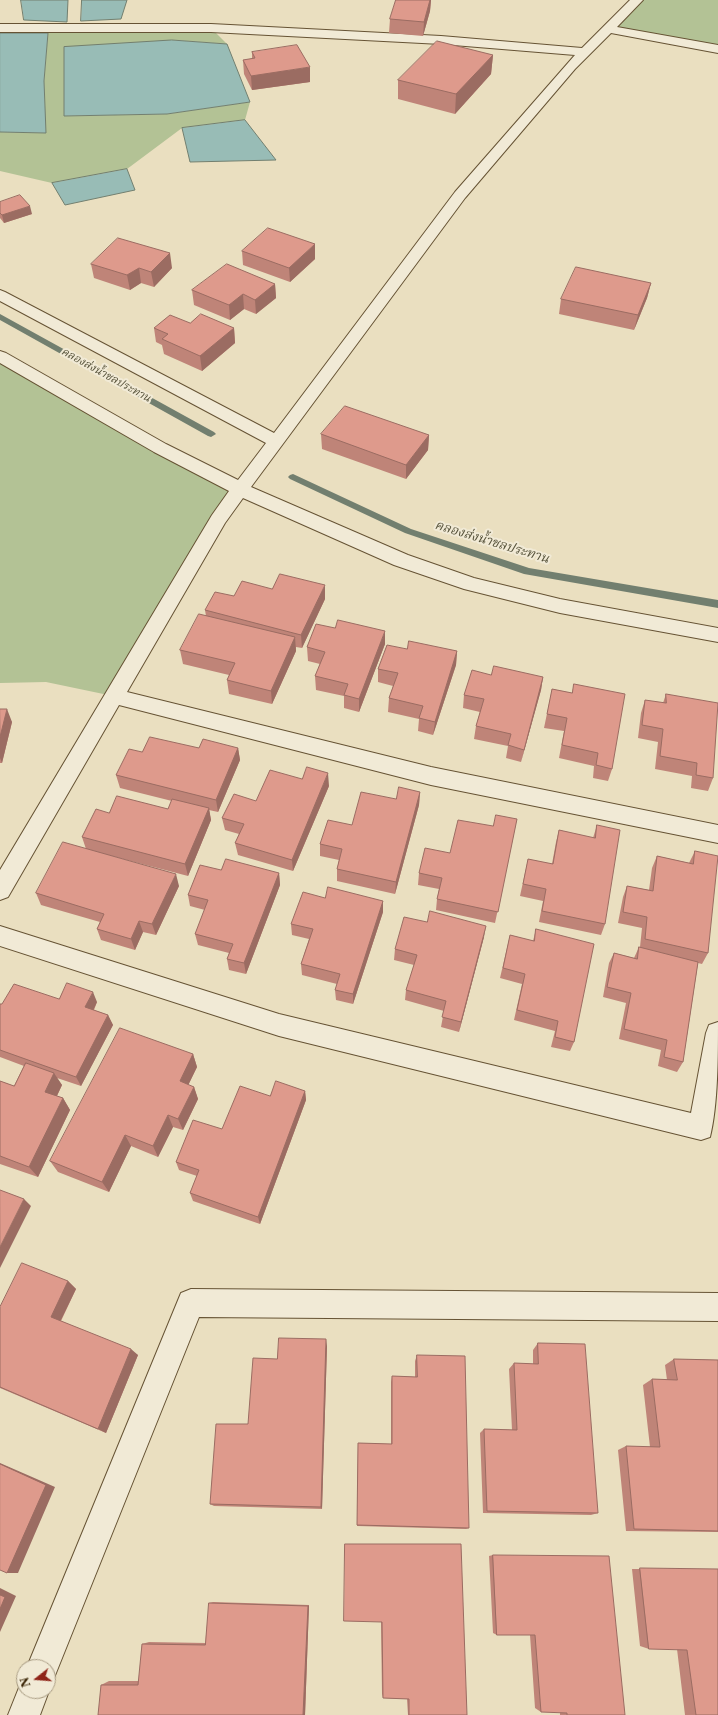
<!DOCTYPE html>
<meta charset="utf-8">
<style>
body{margin:0}
#map{position:relative;width:718px;height:1715px;overflow:hidden;background:#eadfc0;font-family:"Libre Caslon Text",serif}
canvas{display:block}
.north{position:absolute;left:16px;top:1659px;width:40px;height:40px;box-sizing:border-box;background:#f1ead6;border:1px solid #a89b82;border-radius:50%;rotate:253deg;font-size:11px;font-weight:700;line-height:16px;text-align:center;color:#3a2405}
.north::after{content:'';display:block;margin:auto;width:14px;height:18px;background:#8f2418;clip-path:polygon(50% 0,100% 100%,50% 72%,0 100%)}
</style>
<div id="map">
<canvas width="718" height="1715"></canvas>
<div class="north">N</div>
</div>
<script>
const ctx = document.querySelector('canvas').getContext('2d');
ctx.lineJoin = 'round';
function fill(path, color) {
  ctx.fillStyle = color;
  ctx.fill(path, 'evenodd');
}
function stroke(path, color, width, dash) {
  ctx.strokeStyle = color;
  ctx.lineWidth = width;
  ctx.lineCap = dash ? 'butt' : 'round';
  ctx.setLineDash(dash || []);
  ctx.stroke(path);
}
function label(font, color, halo, rows, align = 'center') {
  ctx.font = font + ' "Libre Caslon Text","Noto Serif Thai",serif';
  ctx.lineWidth = 4;
  ctx.setLineDash([]);
  ctx.textBaseline = 'middle';
  ctx.strokeStyle = halo;
  ctx.fillStyle = color;
  for (const [text, x, y, turn = 0] of rows) {
    ctx.save();
    ctx.translate(x, y);
    ctx.rotate((+turn || 0) * Math.PI / 180);
    ctx.textAlign = isNaN(turn) ? turn : align;
    if (halo) ctx.strokeText(text, 0, 0);
    ctx.fillText(text, 0, 0);
    ctx.restore();
  }
}
const green = new Path2D(`
 M635 0H718V49L608 29Z
 M0 28H211L227 44 172 40 64 116 167 114 250 102 245 120 182 128 127 169 52 183 0 171V132L45 133 44 81 48 33H0Z
 M0 356 240 489 113 696 46 682 0 683Z`);
const water = new Path2D(`
 M21 0H68L67 22 24 20Z
 M82 0H127L121 19 81 21Z
 M0 33H48L44 81 46 133 0 132Z
 M172 40 227 44 250 102 167 114 64 116V47Z
 M245 120 276 160 190 162 182 128Z
 M127 169 135 190 65 205 52 183Z`);
const stream = new Path2D(`
 M0 314 214 432 216 434 211 437 208 436 0 320Z
 M293 474 411 529 529 568 718 600V608L524 574 405 533 290 479 288 477 290 475Z`);
const minor = new Path2D(`
 M630 0H643L617 27 718 45V53L611 33 575 69 465 198 251 487 408 555 474 578 560 599 718 628V642L560 613 464 589 394 565 243 498 225 523 127 692 431 767 718 825V843L431 785 119 705 8 897 0 900V870L212 515 229 491 154 452 0 363V351L6 353 166 444 238 480 266 443 0 301V290L5 292 274 433 455 192 575 55 441 44 211 32H0V24H211L441 36 582 48Z
 M0 926 279 1014 691 1113 706 1033 709 1025 718 1022C718 1056 718 1105 710 1137L701 1140 279 1036 0 946Z
 M191 1289 718 1293V1321L199 1317 54 1678 48 1681V1667H27L181 1293Z
 M24 1679V1691H48V1689L49 1691 40 1715H8L22 1680Z`);
const wall = new Path2D(`
 M396 0H431L430 11 423 36 389 33 390 19Z
 M252 52 310 82 252 90 244 74 243 60 252 59Z
 M493 55 491 74 455 114 398 99V80Z
 M0 202 32 214 4 223 0 218Z
 M242 251 315 259 290 282 243 265Z
 M91 264 172 268 154 287 141 283 130 290 94 278Z
 M651 283 647 298 634 330 559 314 561 299Z
 M275 284 276 298 256 314 244 309 230 320 194 305 192 290Z
 M190 323 234 328 235 343 202 371 164 354 162 345 156 342 154 328Z
 M321 434 429 435 428 450 406 479 322 449Z
 M272 589 325 599 302 648 296 647V651L272 704 229 694 227 680 229 675 183 664 180 650 206 616 205 610 234 596Z
 M335 628 385 644 359 712 344 708V696L316 690 315 676 320 664 308 661 307 647Z
 M407 649 457 651 456 665 433 735 418 731 419 719 388 712 389 698 393 686 378 682V669Z
 M491 675 543 677 541 690 521 762 506 758 508 746 474 739 476 726 480 712 463 708 464 695Z
 M574 684 612 769 608 781 593 778 594 766 559 758 564 731 544 728 552 689 572 693Z
 M666 694 713 778 708 791 691 788 692 776 655 769 658 742 638 738 641 713 645 700 663 703Z
 M0 709 12 722 2 763H0Z
 M199 748H238L240 760 218 812 209 810 211 820 188 876 100 853 179 886 156 935 143 932 135 950 101 940 97 929 100 922 41 905 36 893 86 849 82 837 168 809 172 801 120 788 116 775 142 752Z
 M329 786 293 871 238 855 235 843 239 834 225 830 222 818 256 801Z
 M420 792 419 805 395 894 337 881V869L339 860 320 856V844L396 799Z
 M517 819 495 923 436 910 437 899 439 889 418 885 419 873 493 826Z
 M597 825 605 924 601 935 539 922 543 901 520 896 528 859 552 864 556 842 559 830 593 838Z
 M695 851 708 953 702 964 698 963 683 1062 677 1072 658 1066 661 1050 619 1039 626 1003 603 997 609 963 614 953 634 958 639 947H640L642 928 618 923 623 897 627 886 649 890 652 868 657 856 689 863Z
 M221 870 279 873 280 885 246 974 229 970 227 959 229 953 198 945 195 934 205 910 190 906 188 895Z
 M325 898 383 901V912L353 1004 336 1000 335 990 337 984 302 975 301 964 309 939 292 935 291 924Z
 M536 929 574 1042 570 1051 551 1047 555 1031 514 1020 522 984 500 978 510 935 533 941Z
 M484 937 459 1032 441 1027 444 1011 405 1000 406 990 414 965 394 960 395 949Z
 M59 999 97 1002 94 1010 108 1015 113 1025 81 1086 57 1078 62 1085 57 1096 63 1098 70 1110 38 1177 0 1164V1081L14 1086 24 1066 0 1057V1004H2Z
 M193 1054 197 1067 188 1085 194 1087 198 1099 183 1130 173 1127 158 1157 131 1146 109 1192 58 1172 50 1161Z
 M305 1091 306 1100 260 1224 193 1201 190 1193 197 1176 179 1170 176 1162 270 1096Z
 M68 1281 76 1289 61 1321 138 1355 106 1433 0 1388V1307Z
 M538 1343 598 1513 591 1515 483 1513 480 1433 484 1429 512 1430 509 1369 514 1363 533 1364V1350Z
 M327 1346 322 1509 214 1506 210 1504 248 1424Z
 M417 1355 469 1528 466 1529 357 1526 358 1443 391 1444V1382L392 1376 415 1377V1361Z
 M674 1359 718 1360V1532L626 1531 618 1450 626 1446 650 1447 643 1385 652 1379 667 1380 665 1365Z
 M345 1544 467 1715H408L407 1699 383 1698 382 1694 381 1622Z
 M493 1555 625 1715H560V1712H541L535 1708 530 1635H497L493 1633 489 1556Z
 M632 1569H718V1715H685L677 1649H649L640 1646Z
 M213 1602 309 1605 305 1715 101 1685 109 1681H139L142 1644 149 1642 206 1643 209 1603Z`);
const shadedWall = new Path2D(`
 M430 0H431L430 11 423 36 424 22Z
 M493 55 491 74 455 114 456 94Z
 M310 67V82L252 90 251 76Z
 M30 206 32 214 4 223 2 215Z
 M315 244V259L290 282 289 268Z
 M170 253 172 268 154 287 151 272Z
 M139 268 141 283 130 290 127 275Z
 M651 283 647 298 634 330 638 315Z
 M275 284 276 298 256 314 255 300Z
 M243 294 244 309 230 320 229 305Z
 M234 328 235 343 202 371 200 356Z
 M429 435 428 450 406 479V465Z
 M325 585V599L302 648 301 635Z
 M385 631V644L359 712V699Z
 M295 637 296 651 272 704 271 691Z
 M457 651 456 665 433 735 435 722Z
 M543 677 541 690 521 762 524 750Z
 M7 709 12 722 2 763 0 758V737Z
 M238 748 240 760 218 812 216 800Z
 M328 773 329 786 293 871 292 860Z
 M420 792 419 805 395 894 396 882Z
 M209 808 211 820 188 876 185 864Z
 M279 873 280 885 246 974 244 963Z
 M176 874 179 886 156 935 152 924Z
 M383 901V912L353 1004V994Z
 M139 921 143 932 135 950 131 939Z
 M486 926 484 937 459 1032 461 1022Z
 M93 992 97 1002 90 1017 85 1007Z
 M108 1015 113 1025 81 1086 76 1077Z
 M193 1054 197 1067 184 1094 180 1081Z
 M54 1073 62 1085 53 1104 45 1092Z
 M194 1087 198 1099 183 1130 178 1119Z
 M305 1091 306 1100 260 1224 258 1217Z
 M63 1098 70 1110 38 1177 29 1167Z
 M168 1115 173 1127 158 1157 153 1146Z
 M125 1135 131 1146 109 1192 102 1182Z
 M24 1199 31 1206 0 1268V1247Z
 M68 1281 76 1289 59 1324 51 1317Z
 M326 1339 327 1346 322 1509 321 1507Z
 M131 1349 138 1355 106 1433 98 1429Z
 M0 1463 55 1487 18 1573H7Z
 M0 1588 16 1596 0 1632Z
 M309 1605 305 1715H303L308 1606Z`);
const building = new Path2D(`
 M396 0H430L424 22 390 19Z
 M437 41 493 55 456 94 398 80Z
 M297 45 310 67 251 76 243 60 255 58 252 52Z
 M20 195 30 206 2 215 0 213V202Z
 M268 228 315 244 289 268 242 251Z
 M118 238 170 253 151 272 139 268 127 275 91 264Z
 M227 264 275 284 255 300 243 294 229 305 192 290Z
 M576 267 651 283 638 315 561 299Z
 M201 314 234 328 200 356 162 339 168 334 154 328 170 315 190 323Z
 M345 406 429 435 406 465 321 434Z
 M280 574 325 585 301 635 205 610 215 592 234 596 242 581 272 589Z
 M199 614 295 637 271 691 227 680 235 663 180 650Z
 M338 620 385 631 359 699 344 695 348 684 315 676 325 652 307 647 316 624 335 628Z
 M409 641 457 651 435 722 419 718 423 706 389 698 398 673 378 669 387 645 407 649Z
 M494 666 543 677 524 750 508 745 511 734 476 726 484 699 464 695 472 670 491 675Z
 M574 684 625 694 612 769 596 765 598 753 562 745 567 718 547 714 552 689 572 693Z
 M666 694 718 703 713 778 696 775 697 763 660 756 663 729 642 725 645 700 666 703Z
 M0 709H7L0 737Z
 M150 737 199 748 203 739 238 748 216 800 116 775 129 749 142 752Z
 M307 767 328 773 292 860 235 843 244 824 222 818 234 794 256 801 270 770 302 779Z
 M399 787 420 792 396 882 337 869 342 849 320 844 328 820 352 825 361 792 396 799Z
 M117 796 168 809 172 799 209 808 185 864 82 837 96 809 109 813Z
 M496 815 517 819 498 912 437 899 442 878 419 873 425 848 450 853 458 820 493 826Z
 M597 825 620 830 605 924 542 911 546 889 523 884 528 859 553 864 559 830 595 838Z
 M63 842 176 874 152 924 139 921 131 939 97 929 104 914 36 893Z
 M695 851 718 856 708 953 645 939 647 917 623 912 627 886 653 891 657 856 693 864Z
 M226 859 279 873 244 963 227 959 233 944 195 934 208 900 188 895 200 865 221 870Z
 M328 887 383 901 353 994 335 990 340 974 301 964 313 929 291 924 303 892 325 898Z
 M430 911 486 926 461 1022 442 1017 446 1001 406 990 417 955 395 949 404 917 427 922Z
 M536 929 594 944 574 1042 555 1037 558 1021 517 1010 525 974 503 968 510 935 534 941Z
 M639 947 698 962 683 1062 664 1057 667 1040 624 1029 631 993 607 987 614 953 637 959Z
 M67 983 93 992 85 1007 108 1015 76 1077 0 1050V1004H2L14 984 59 999Z
 M120 1028 193 1054 180 1081 194 1087 178 1119 168 1115 153 1146 125 1135 102 1182 50 1161Z
 M26 1063 54 1073 45 1092 63 1098 29 1167 0 1156V1081L14 1086Z
 M276 1081 305 1091 258 1217 190 1193 199 1170 176 1162 193 1120 222 1129 240 1086 270 1096Z
 M0 1190 24 1199 0 1247Z
 M22 1263 68 1281 51 1317 131 1349 98 1429 0 1387V1307Z
 M279 1338 326 1339 321 1507 210 1504 216 1424H248L253 1358 277 1359Z
 M538 1343 585 1344 598 1513 487 1511 484 1429 517 1430 514 1363 538 1364Z
 M417 1355 465 1356 469 1528 357 1525 358 1443 392 1444V1376L417 1377Z
 M674 1359 718 1360V1531L634 1529 626 1446 660 1447 652 1379 677 1380Z
 M0 1464 46 1485 7 1573 0 1570Z
 M345 1544H461L467 1715H409V1699L383 1698 382 1622 344 1621Z
 M493 1555 609 1556 625 1715H567V1713L541 1712 535 1635H497Z
 M640 1568 718 1569V1715H696L687 1650 649 1649Z
 M0 1595 5 1597 0 1609Z
 M209 1603 308 1606 303 1715H98L101 1685H138L142 1644 205 1645Z`);
const farWaternames = [
 ["คลองส่งน้ำชลประทาน",106,375,29]
];
const waterNames = [
 ["คลองส่งน้ำชลประทาน",492,542,17]
];
fill(green, '#b3c295');
fill(water, '#98bcb6');
stroke(water, '#727f6f', 1);
fill(stream, '#727f6f');
stroke(minor, '#665334', 2);
fill(minor, '#f1ead6');
fill(wall, '#bf8478');
fill(shadedWall, '#9b6c62');
fill(building, '#de9a8c');
stroke(building, '#9b6c62', 1);
label('italic 11px', '#56523a', '#f1ead6', farWaternames);
label('italic 13px', '#56523a', '#f1ead6', waterNames);
</script>
